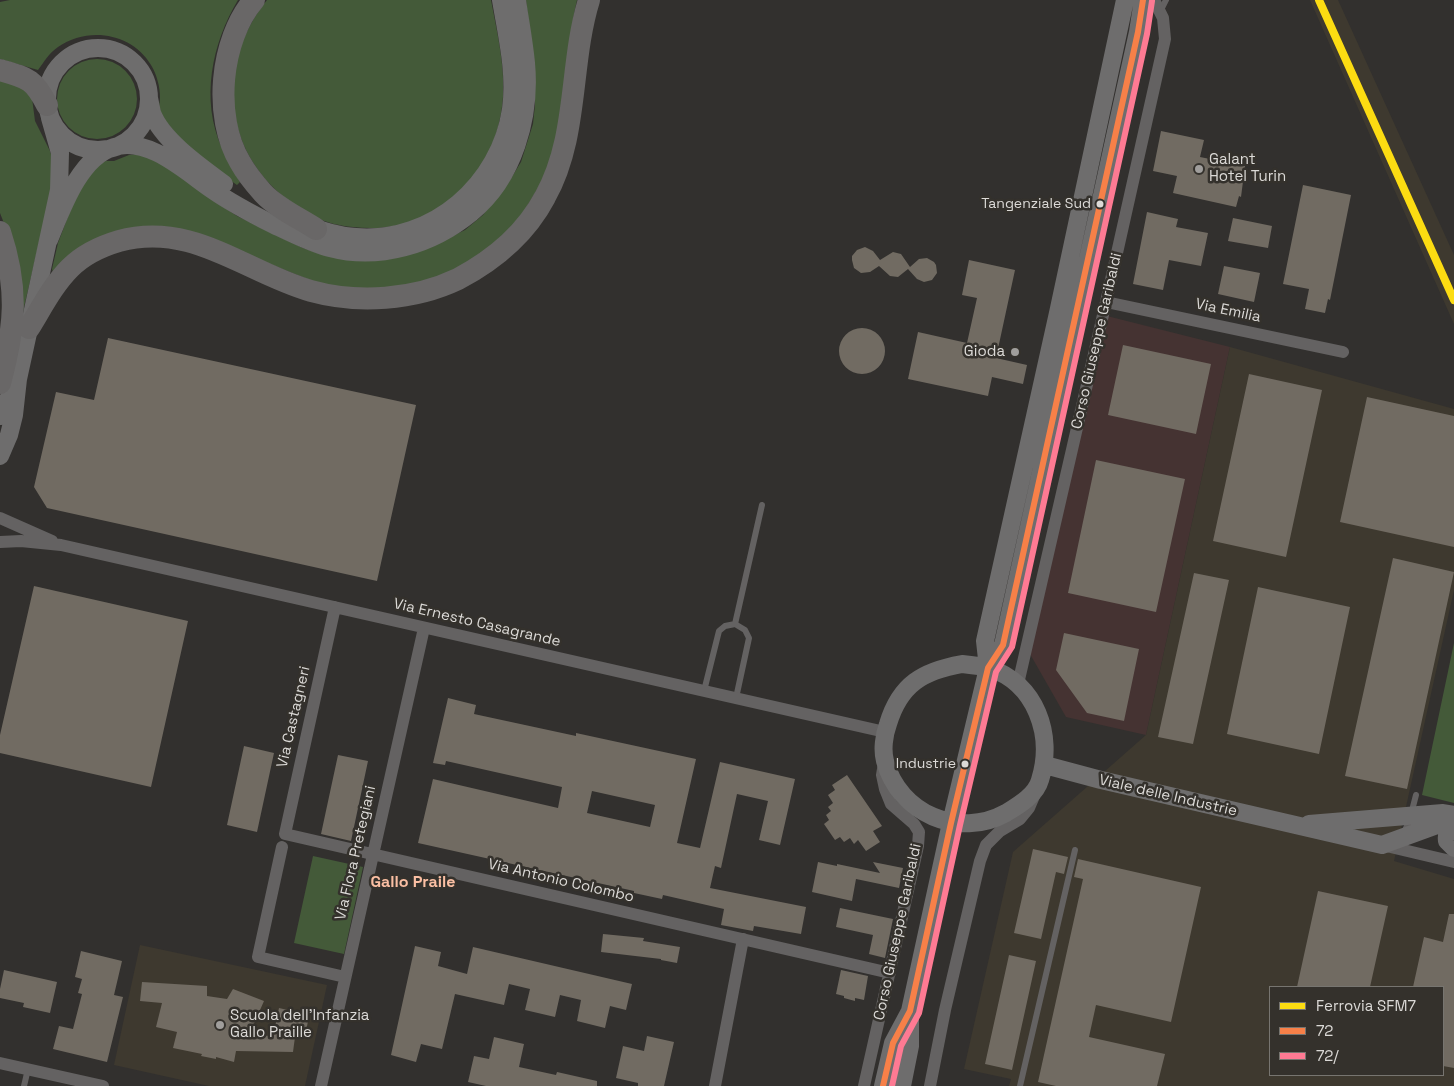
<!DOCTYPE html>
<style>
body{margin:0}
#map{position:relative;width:1454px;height:1086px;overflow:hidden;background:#32302e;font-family:"Space Grotesk",sans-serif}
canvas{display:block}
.legend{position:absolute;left:1269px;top:986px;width:175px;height:90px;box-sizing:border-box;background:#34312c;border:1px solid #777570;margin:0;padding:6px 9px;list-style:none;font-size:15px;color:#dcdad7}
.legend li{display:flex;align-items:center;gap:10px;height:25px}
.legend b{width:25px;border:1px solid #777570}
</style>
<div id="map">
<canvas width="1454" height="1086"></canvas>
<ul class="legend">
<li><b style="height:6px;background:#fcdc12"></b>Ferrovia SFM7</li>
<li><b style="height:6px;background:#f78048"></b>72</li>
<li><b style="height:6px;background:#fe7a93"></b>72/</li>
</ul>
</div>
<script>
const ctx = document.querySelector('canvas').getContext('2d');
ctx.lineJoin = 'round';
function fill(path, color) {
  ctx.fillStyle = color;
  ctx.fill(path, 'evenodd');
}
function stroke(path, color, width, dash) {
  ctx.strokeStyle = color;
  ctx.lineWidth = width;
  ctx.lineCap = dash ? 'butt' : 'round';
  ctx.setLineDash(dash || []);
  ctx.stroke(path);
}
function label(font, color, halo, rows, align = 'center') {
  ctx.font = font + ' "Space Grotesk",sans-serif';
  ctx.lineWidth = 5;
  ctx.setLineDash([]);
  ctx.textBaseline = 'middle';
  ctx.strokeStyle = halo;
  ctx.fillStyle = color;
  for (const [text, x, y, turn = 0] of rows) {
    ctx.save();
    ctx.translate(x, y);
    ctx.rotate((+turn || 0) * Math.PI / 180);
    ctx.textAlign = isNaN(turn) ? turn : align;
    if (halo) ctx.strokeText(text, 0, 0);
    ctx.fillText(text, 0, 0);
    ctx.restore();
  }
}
const commercial = new Path2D(`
 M1103 315 1230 347 1146 735 1066 717 1026 647Z`);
const built = new Path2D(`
 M1310 0H1338L1454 255V324Z
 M1230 347 1454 409V590L1394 861 1454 879V1086H1009L1011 1079 964 1069 1013 852 1146 735ZM1270 987H1443V1075H1270Z
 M140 945 327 985 305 1086H209L114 1065Z`);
const green = new Path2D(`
 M10 0H238C212 43 200 100 222 148 227 160 234 171 240 182L237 185C212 168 187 150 169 125 166 122 162 117 160 113 158 109 160 103 160 98 160 87 157 75 151 65 132 33 88 26 58 47 49 53 44 62 38 70L0 59V2Z
 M267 0H491C497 32 505 65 503 97 500 139 481 179 446 203 439 207 433 212 427 215 405 227 377 230 353 227 324 224 312 217 288 200 222 150 216 63 267 0Z
 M526 0H577L574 14 562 125 547 173 514 228 460 270 393 290 325 286 185 230 53 272 52 269 58 243 78 190 97 164 106 161H114L129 155 138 154 160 161 214 201 237 216 303 248 327 256 440 242 465 230 483 215 510 180 521 162 533 124 535 105V78Z
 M57 99a40 40 0 1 1 80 0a40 40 0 1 1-80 0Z
 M0 78 17 83 32 98 35 121 50 151 53 162 52 187 18 333 7 231 0 213Z
 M1454 643V803L1422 795Z
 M313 856 363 867 344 954 294 943Z`);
const building = new Path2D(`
 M1161 131 1204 140 1200 157 1245 166 1241 197 1239 196 1236 207 1173 193 1177 176 1153 171Z
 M1303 185 1351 195 1330 300 1328 299 1325 313 1305 309 1309 289 1283 284Z
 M1147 212 1178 219 1176 227 1208 233 1201 266 1169 260 1163 290 1133 284Z
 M1233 218 1272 226 1268 248 1228 241Z
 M865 247 873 251 880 260 893 252 901 254 910 267 919 259 927 258 934 262 936 265 937 273 932 280 924 282 917 279 908 269 898 277 890 276 879 266 870 272 861 273 854 268 852 260V256L857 250Z
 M969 260 1015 270 996 358 1027 365 1023 384 992 377 988 396 908 379 918 332 967 343 977 298 962 295Z
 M1224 266 1260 273 1254 302 1218 294Z
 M839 351a23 23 0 1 1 46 0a23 23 0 1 1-46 0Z
 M108 338 416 405 377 581 47 508 34 487 56 392 94 400Z
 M1123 345 1211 364 1196 434 1108 415Z
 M1249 374 1322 390 1286 557 1213 541Z
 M1367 397 1454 416V547L1340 522Z
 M1096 460 1185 479 1156 612 1068 593Z
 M1393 558 1454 572 1407 789 1345 776Z
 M1194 573 1229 580 1193 744 1158 737Z
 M34 586 188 621 151 787 0 753V735Z
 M1258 587 1350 607 1319 754 1227 734Z
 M1064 633 1139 649 1124 721 1087 713 1056 670Z
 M448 698 476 705 474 714 576 736V733L696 759 677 843 700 848 720 762 795 779 780 845 759 840 768 801 737 794 721 868 715 866 710 888 806 907 801 934 754 926 753 931 721 925 724 909 663 895 662 899 634 893V891L418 843 433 779 558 808 562 787 446 761 445 765 433 763ZM592 791 655 805 650 827 587 813Z
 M244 746 274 753 257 832 227 825Z
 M338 755 368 761 351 841 321 834Z
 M847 775 882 826 873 831 880 842 866 851 858 840 854 844 850 838 844 842 840 837 835 840 824 824 829 820 826 815 831 811 828 807 833 803 828 795 835 790 832 785Z
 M1033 849 1068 857 1064 874 1056 872 1041 939 1014 933Z
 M1078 859 1201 887 1171 1022 1096 1005 1089 1037 1165 1054 1157 1086H1056L1038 1082 1083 879 1074 877Z
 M818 862 837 866V864L880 873 873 862 903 868 899 888 856 879 852 901 812 892Z
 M1318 891 1388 906 1370 987H1297Z
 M840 908 893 919 885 958 869 954 873 935 836 927Z
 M1449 914H1454V1068L1443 1066V987H1413L1424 937 1443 942Z
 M603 934 644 938 643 941 680 947 677 963 661 960V959L601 952Z
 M415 946 441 952 438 966 467 974 473 947 632 984 626 1010 610 1006 605 1028 577 1021 581 1000 560 995 555 1017 525 1010 530 989 509 984 504 1005 455 994 442 1049 421 1044 416 1062 391 1055Z
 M81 951 122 961 114 995 123 997 107 1062 53 1049 59 1026 73 1029 82 994 78 993 82 979 75 977Z
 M1009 955 1036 961 1012 1070 985 1064Z
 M4 970 57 982 50 1013 23 1007 24 1003 0 998V989Z
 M841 970 868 976 864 1000 855 998V1001L844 998V996L836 994Z
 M142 982 207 986V996L227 999 233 989 264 1001 249 1035 273 1036 279 1008 309 1015 305 1038 295 1037 293 1052 236 1051 234 1062 216 1057V1059L201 1056 202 1054 173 1048 177 1032 156 1027 162 1003 140 1001Z
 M647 1036 674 1042 664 1086H638V1083L616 1078 623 1046 644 1051Z
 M494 1037 524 1044 519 1067 556 1075 557 1072 597 1081V1086H486L468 1082 474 1056 489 1059Z`);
const lane = new Path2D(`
 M1160 12 1166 0
 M735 624 762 505
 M704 691 719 631 725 626 735 624 745 630 749 638 736 698
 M1403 834 1409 822 1416 795
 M24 1086 28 1069
 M1020 1086 1075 850`);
const street = new Path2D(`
 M1106 302 1343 352
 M0 518 52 541
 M0 542 21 541 61 545 885 732
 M335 607 285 834 890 973
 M1018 684 1106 302 1165 39 1163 18 1154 0
 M1382 845 1454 862
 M282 847 258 957 345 977
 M0 1063 103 1086
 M321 1086 424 628
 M715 1086 743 939
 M864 1086 918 846 919 832 914 824 891 804 885 789 882 775 884 763
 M930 1086 945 1010 980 861 986 845 1000 831 1020 819 1029 808 1035 794`);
const secondary = new Path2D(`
 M47 99a51 51 0 1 1 102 0a51 51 0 1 1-102 0Z
 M149 98C150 103 151 108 152 113 162 140 201 167 224 184
 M305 224C322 231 338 236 356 237 433 243 500 184 511 109 516 73 507 36 501 0
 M49 240C62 209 79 158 114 147 148 136 186 172 211 189 231 203 252 214 274 225 292 233 310 243 330 248 379 261 432 245 471 213 514 178 531 117 526 63 524 42 520 21 517 0
 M0 416 12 391
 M0 456 9 435 14 415 18 379 59 190 60 153 50 118
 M962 664C971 665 981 666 989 668 1036 683 1054 735 1040 780 1036 795 1019 805 1006 813 959 839 899 814 885 761 882 750 884 735 888 724 900 684 923 671 962 664Z
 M988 668 1003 645 1138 32 1143 0
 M1045 765 1101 780 1382 845 1437 825 1454 823
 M1309 824 1443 813 1454 815
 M1454 825C1448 829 1446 834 1447 841L1454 848
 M883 1086 893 1043 909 1013
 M902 1086 910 1046V1011L951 823 988 668 985 641 1058 313 1125 0`);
const highway = new Path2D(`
 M254 0C220 40 213 117 240 162 246 173 255 184 263 193 277 208 299 218 316 229
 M0 70C28 78 34 79 47 105
 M0 232C19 289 15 327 0 383
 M29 328C42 307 53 285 70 268 83 255 102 246 119 241 192 221 245 272 311 291 358 304 414 300 458 279 494 260 526 233 545 197 579 136 569 65 589 0`);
const bus1 = new Path2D(`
 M883 1086 893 1043 910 1011 951 823 988 668 1003 645 1138 32 1143 0`);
const bus2 = new Path2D(`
 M892 1086 901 1046 919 1013 960 825 996 672 1012 647 1147 34 1152 1`);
const rail1 = new Path2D(`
 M1319 0 1454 300`);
const markers = [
 [1199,169,5,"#a09e9c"],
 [1100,204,4.5,"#dcdad7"],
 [1015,352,5,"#a09e9c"],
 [965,764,4.5,"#dcdad7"],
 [220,1025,5,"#a09e9c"]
];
const busNames = [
 ["Tangenziale Sud",1091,204],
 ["Industrie",956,764]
];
const poiNames = [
 ["Galant",1209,160],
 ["Hotel Turin",1209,177],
 ["Gioda",1005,352,"right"],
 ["Scuola dell'Infanzia",230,1016],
 ["Gallo Praille",230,1033]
];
const streetNames = [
 ["Via Emilia",1228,311,12],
 ["Corso Giuseppe Garibaldi",1097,341,-77],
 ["Via Ernesto Casagrande",477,623,13],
 ["Via Castagneri",294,717,-77],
 ["Viale delle Industrie",1168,796,13],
 ["Via Flora Pretegiani",356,853,-77],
 ["Via Antonio Colombo",561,881,13],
 ["Corso Giuseppe Garibaldi",898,932,-78]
];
const neighbourhoodNames = [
 ["Gallo Praile",413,883]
];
fill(commercial, '#453332');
fill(built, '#3e392f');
fill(green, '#445a39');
fill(building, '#716b62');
stroke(lane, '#646262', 6);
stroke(street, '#646262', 12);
stroke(secondary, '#6e6d6d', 18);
stroke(highway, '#696767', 22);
stroke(bus1, '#f78048', 6);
stroke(bus2, '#fe7a93', 6);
stroke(rail1, '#fcdc12', 8);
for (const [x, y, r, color] of markers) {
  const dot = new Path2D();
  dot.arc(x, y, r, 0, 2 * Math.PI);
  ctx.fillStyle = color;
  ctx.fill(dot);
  stroke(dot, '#34312c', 2);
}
label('14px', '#dcdad7', '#34312c', busNames, 'right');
label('15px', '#dcdad7', '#34312c', poiNames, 'left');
label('15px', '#dcdad7', '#34312c', streetNames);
label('bold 16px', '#fbbfa3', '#34312c', neighbourhoodNames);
</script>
